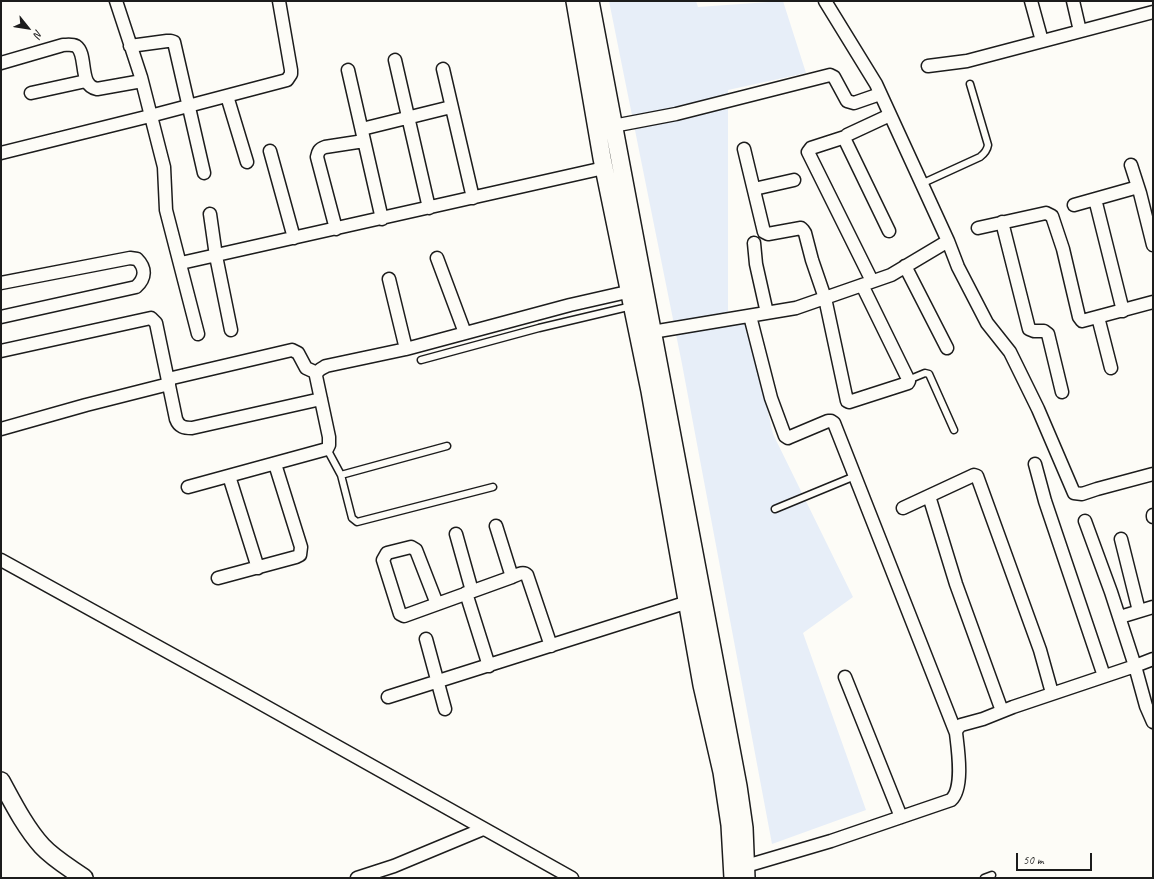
<!DOCTYPE html>
<style>
body{margin:0}
#map{position:relative;width:1154px;height:879px;overflow:hidden;background:#fdfcf7;font-family:Caveat,sans-serif}
canvas{display:block}
.frame{position:absolute;inset:0;border:2px solid #1c1c1c;pointer-events:none}
.north{position:absolute;left:8px;top:8px;width:40px;height:40px;-webkit-text-stroke:3px #fdfcf7;paint-order:stroke;rotate:120deg;font-size:11px;font-weight:700;line-height:16px;text-align:center;color:#1c1c1c}
.north::after{content:'';display:block;margin:auto;width:14px;height:18px;background:#1c1c1c;clip-path:polygon(50% 0,100% 100%,50% 72%,0 100%)}
.scale{position:absolute;left:1016px;top:853px;width:76px;height:18px;box-sizing:border-box;border:2px solid #1c1c1c;border-top:0;padding-left:5px;font-size:12px;line-height:14px;white-space:nowrap;color:#1c1c1c;-webkit-text-stroke:3px #fdfcf7;paint-order:stroke}
</style>
<div id="map">
<canvas width="1154" height="879"></canvas>
<div class="frame"></div>
<div class="north">N</div>
<div class="scale">50 m</div>
</div>
<script>
const ctx = document.querySelector('canvas').getContext('2d');
ctx.lineJoin = 'round';
function fill(path, color) {
  ctx.fillStyle = color;
  ctx.fill(path, 'evenodd');
}
function stroke(path, color, width, dash) {
  ctx.strokeStyle = color;
  ctx.lineWidth = width;
  ctx.lineCap = dash ? 'butt' : 'round';
  ctx.setLineDash(dash || []);
  ctx.stroke(path);
}
const built = new Path2D(`
 M609 1H696L698 7 783 1 806 73 728 90V323L747 318 773 434 853 597 803 633 866 810 772 844 682 364Z`);
const lane = new Path2D(`
 M921 184 980 157C984 154 987 151 988 145L970 84
 M421 360 539 328 632 306
 M908 380 925 373 929 374 954 430
 M327 449 341 475 352 518 357 522 493 487
 M341 475 447 446
 M775 509 855 476
 M984 878 992 875`);
const street = new Path2D(`
 M116 1 141 77 164 167 166 210 198 334
 M1031 1 1042 41
 M1073 1 1080 31
 M130 46 167 41H171L174 42 204 173
 M395 60 429 208
 M1 63 63 45C67 45 72 44 76 46 88 54 78 86 97 89L142 81
 M928 66 967 61 1153 12
 M443 69 473 198
 M348 70 382 219
 M31 93 86 81
 M227 96 247 162
 M613 126 676 114 830 75 834 77 847 101 854 103 880 94
 M362 129 451 107
 M845 137 811 148 808 152 872 281
 M744 149 764 232 768 234 801 228 803 230 805 233 812 260 825 298 847 401 849 402 908 383 909 381 862 285
 M270 151 294 238
 M1 153 150 116 287 80 291 74V70L279 1
 M1131 165 1140 193 1153 245
 M754 189 794 180
 M1095 199 1123 311
 M1074 205 1138 187
 M210 214 216 256 231 330
 M1002 222 1029 329 1034 331H1044L1048 334 1062 392
 M978 228 1046 213 1052 216 1063 249 1079 317 1082 321 1153 302
 M336 229 317 157C318 152 319 149 325 147L364 141
 M889 231 845 140 847 135 890 115
 M948 241 958 267 987 323 1010 352 1038 409 1074 493 1082 494 1097 489 1153 474
 M754 243 756 264 767 313
 M437 258 465 333
 M181 263 604 168
 M905 266 947 348
 M389 279 406 349
 M1 283 130 258 137 259C146 268 146 278 136 287L1 317
 M750 316 771 398 785 436 788 438 790 437 828 421H831L834 423 956 733
 M1098 317 1111 368
 M646 333 796 308 891 275 948 241 876 84 825 1
 M1 351 151 318 156 323 176 419C179 427 184 428 192 428L321 399
 M168 379 292 350 298 353 306 368 317 373
 M1 429 86 405 169 384
 M1035 464 1045 501 1104 676
 M229 476 258 568
 M188 487 327 449 329 445V437L316 376C317 370 321 369 326 366L406 349 570 305 636 290
 M929 496 956 584 1002 711
 M903 508 974 475 977 476 1040 650 1052 693
 M1153 515V517
 M496 526 512 577
 M456 534 472 591
 M1121 539 1139 611
 M1 560 242 693 572 878
 M218 578 296 557 300 555 301 547 275 464
 M466 593 489 666
 M437 604 416 550 411 547 387 553 383 560 400 614 404 616 512 577C517 575 523 571 527 575L551 646
 M1120 617 1153 607
 M426 639 445 709
 M1153 659 1135 666 1146 706 1153 722
 M845 677 901 817
 M388 697 688 602
 M746 866 831 841 951 800C964 788 958 750 956 733L957 729 961 725 983 719 1013 707 1135 666 1111 592 1085 521
 M357 878 394 866 483 829`);
const secondary = new Path2D(`
 M575 1 602 158 650 391 702 685 722 772 730 825 733 878
 M590 1 738 786 744 828 746 878
 M1 781C13 803 25 827 42 846 54 859 70 868 84 878`);
fill(built, '#e7eef8');
stroke(lane, '#1c1c1c', 9);
stroke(street, '#1c1c1c', 15);
stroke(secondary, '#1c1c1c', 20);
stroke(lane, '#fdfcf7', 6);
stroke(street, '#fdfcf7', 12);
stroke(secondary, '#fdfcf7', 17);
</script>
